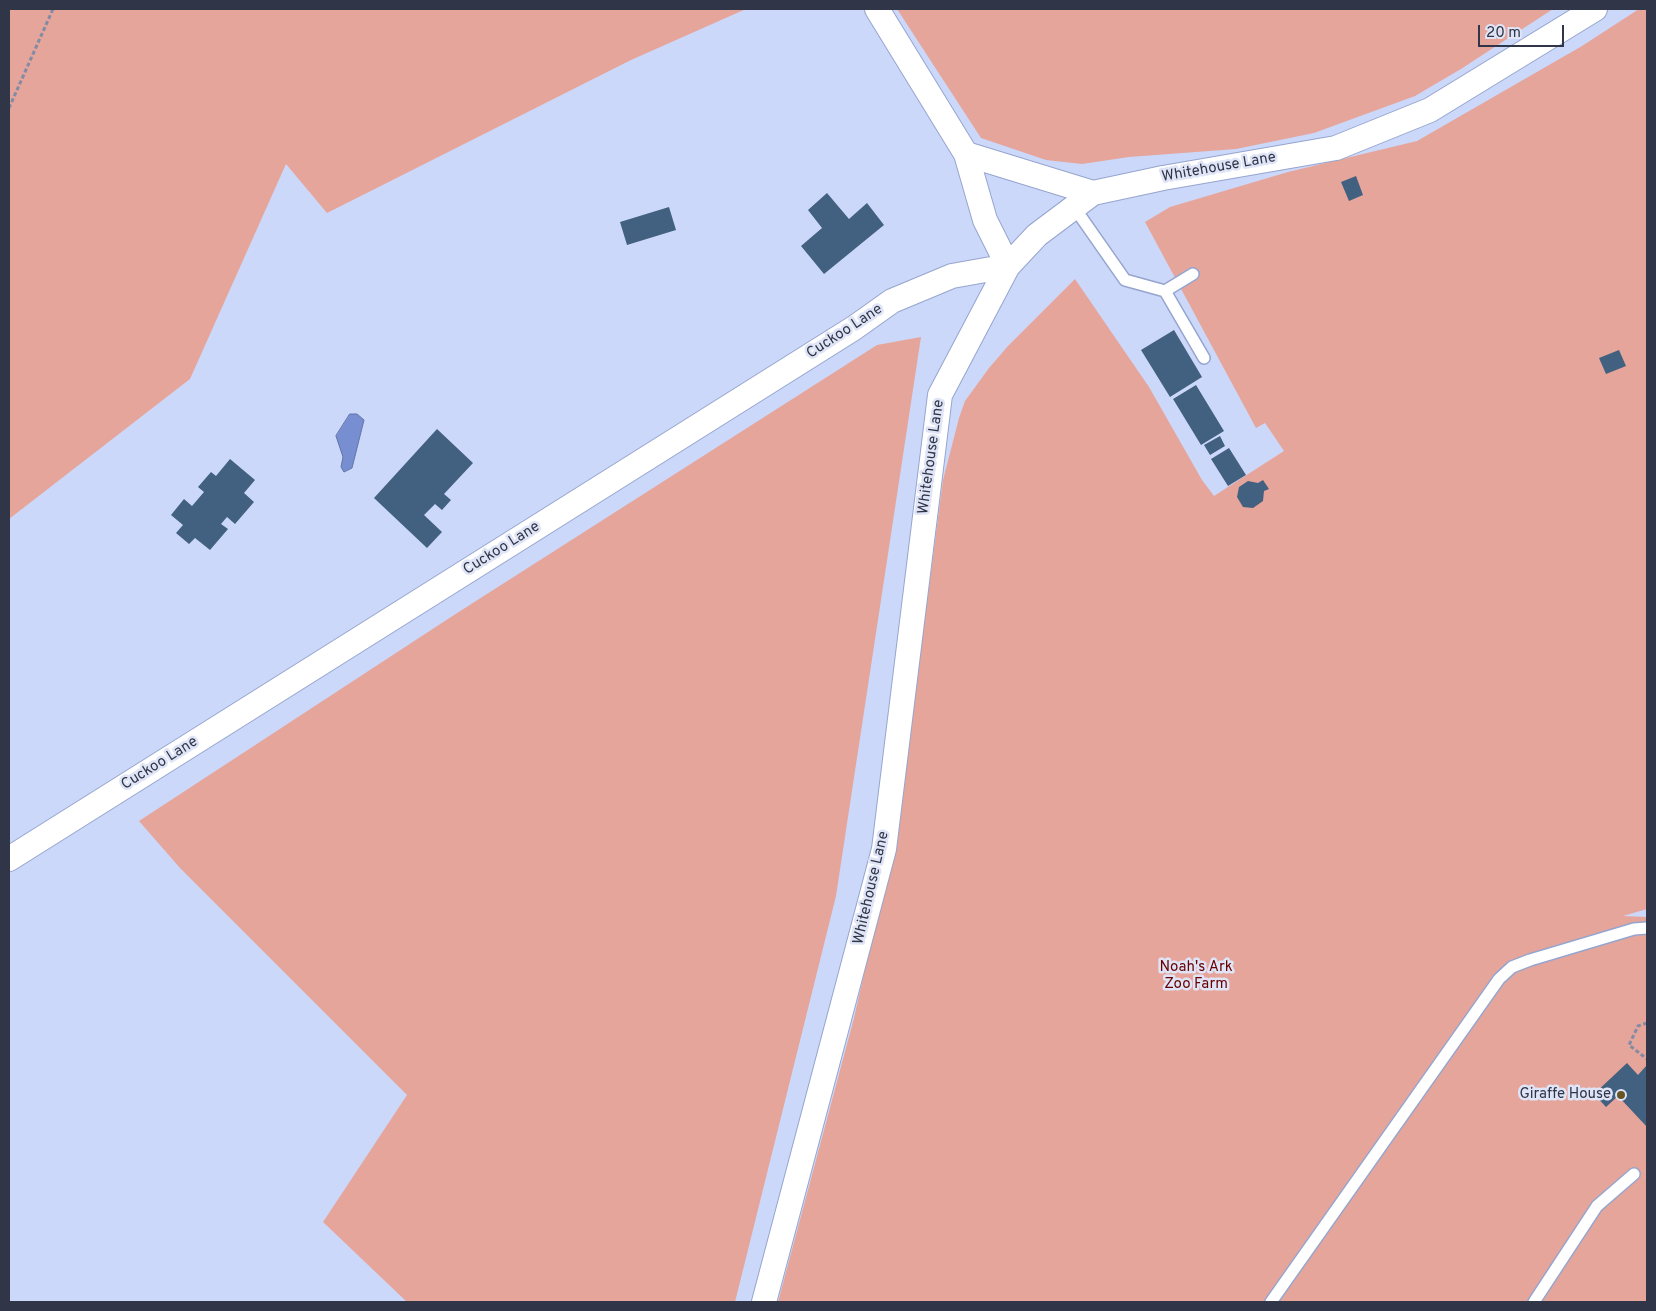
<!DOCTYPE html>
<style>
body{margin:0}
#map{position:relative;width:1656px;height:1311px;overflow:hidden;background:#cbd8fa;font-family:Overpass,sans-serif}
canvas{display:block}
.frame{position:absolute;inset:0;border:10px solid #303647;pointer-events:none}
.scale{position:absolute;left:1478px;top:25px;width:86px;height:22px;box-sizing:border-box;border:2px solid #303647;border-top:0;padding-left:6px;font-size:15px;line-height:18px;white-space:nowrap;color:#303647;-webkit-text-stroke:4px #dfe5f7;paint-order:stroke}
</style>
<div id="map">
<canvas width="1656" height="1311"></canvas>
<div class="frame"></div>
<div class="scale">20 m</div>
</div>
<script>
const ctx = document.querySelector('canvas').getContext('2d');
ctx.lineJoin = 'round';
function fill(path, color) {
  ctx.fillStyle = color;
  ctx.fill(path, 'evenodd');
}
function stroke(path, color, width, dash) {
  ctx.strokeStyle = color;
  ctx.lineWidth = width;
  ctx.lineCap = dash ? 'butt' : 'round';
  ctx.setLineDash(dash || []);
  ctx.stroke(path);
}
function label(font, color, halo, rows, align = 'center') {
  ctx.font = font + ' Overpass,sans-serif';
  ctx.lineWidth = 5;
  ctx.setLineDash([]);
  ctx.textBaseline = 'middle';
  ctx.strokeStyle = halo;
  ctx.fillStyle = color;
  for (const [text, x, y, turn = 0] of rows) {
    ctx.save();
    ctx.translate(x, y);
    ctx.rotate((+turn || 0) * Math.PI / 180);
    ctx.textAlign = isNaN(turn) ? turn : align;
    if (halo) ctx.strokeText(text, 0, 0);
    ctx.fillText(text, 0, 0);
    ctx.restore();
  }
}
const green = new Path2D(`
 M9 9H746L631 60 327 213 286 164 190 379 9 519Z
 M897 9H1553L1461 69 1415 96 1314 133 1236 149 1129 157 1082 164 1046 160 981 138Z
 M1639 9H1647V909L1623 916 1647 917V1302H778L854 1018 876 921 915 694 943 480 959 418 965 401 989 368 1008 346 1075 279 1149 387 1202 480 1214 496 1284 451 1265 423 1256 428 1145 222 1170 207 1288 172 1417 141 1582 46Z
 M921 337 836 896 735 1302H407L323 1222 407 1095 180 868 139 821 454 615 877 345Z`);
const water = new Path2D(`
 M350 414H357L364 420 352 468 344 472 341 467 343 457 336 436Z`);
const building = new Path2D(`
 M1356 176 1363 195 1349 201 1341 182Z
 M827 193 849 219 867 203 884 225 824 274 801 246 822 228 808 210Z
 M669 207 676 230 627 245 620 222Z
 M1174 330 1202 377 1170 397 1141 350Z
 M1619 350 1626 366 1606 374 1599 358Z
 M1196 385 1224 431 1201 445 1173 399Z
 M437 429 473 463 444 494 451 500 442 510 435 504 424 515 442 532 427 548 374 498Z
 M1220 436 1225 446 1210 455 1204 445Z
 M1229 448 1246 475 1228 486 1211 459Z
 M230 459 255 480 244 493 254 502 235 524 227 517 221 524 228 529 210 550 195 538 189 544 176 533 183 525 171 515 184 499 192 506 204 492 198 487 211 472 216 476Z
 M1263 480 1269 489 1264 491 1263 501 1253 508 1243 507 1237 497 1239 487 1248 481 1258 483Z
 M1627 1063 1638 1075 1647 1065V1127L1618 1096 1606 1107 1594 1094Z`);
const path = new Path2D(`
 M9 108 53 9
 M1647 1023 1638 1026 1629 1045 1647 1059`);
const service = new Path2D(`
 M1074 207 1125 280 1165 291 1204 358
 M1165 291 1193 274
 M1271 1302 1499 979 1512 967 1530 960 1634 929 1647 928
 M1534 1302 1597 1206 1634 1174`);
const minor = new Path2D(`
 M966 154 1093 193
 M9 859 854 328 892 301 952 276 1008 266 985 220 966 154 877 9
 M764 1302 884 849 940 395 1008 266 1037 235 1093 193 1163 178 1336 148 1430 110 1595 9`);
const markers = [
 [1621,1095,5,"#675523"]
];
const streetNames = [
 ["Whitehouse Lane",1219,168,-10],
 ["Cuckoo Lane",845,332,-33],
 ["Whitehouse Lane",932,457,-82],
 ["Cuckoo Lane",502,549,-32],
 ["Cuckoo Lane",160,764,-32],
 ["Whitehouse Lane",872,888,-77]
];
const parkNames = [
 ["Noah's Ark",1196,968],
 ["Zoo Farm",1196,985]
];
const poiNames = [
 ["Giraffe House",1611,1095]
];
fill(green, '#e6a59a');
fill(water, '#778ed1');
stroke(water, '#6274a8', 1);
fill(building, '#426080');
stroke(service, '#96a5ce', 14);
stroke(minor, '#96a5ce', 26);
stroke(path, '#828ba5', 3, [4, 2.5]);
stroke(service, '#fff', 11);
stroke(minor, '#fff', 24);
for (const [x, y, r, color] of markers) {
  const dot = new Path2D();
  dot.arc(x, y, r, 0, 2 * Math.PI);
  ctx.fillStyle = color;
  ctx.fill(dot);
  stroke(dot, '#dfe5f7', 2);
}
label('15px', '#303647', '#dfe5f7', streetNames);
label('15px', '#690000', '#dfe5f7', parkNames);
label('15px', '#303647', '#dfe5f7', poiNames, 'right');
</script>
